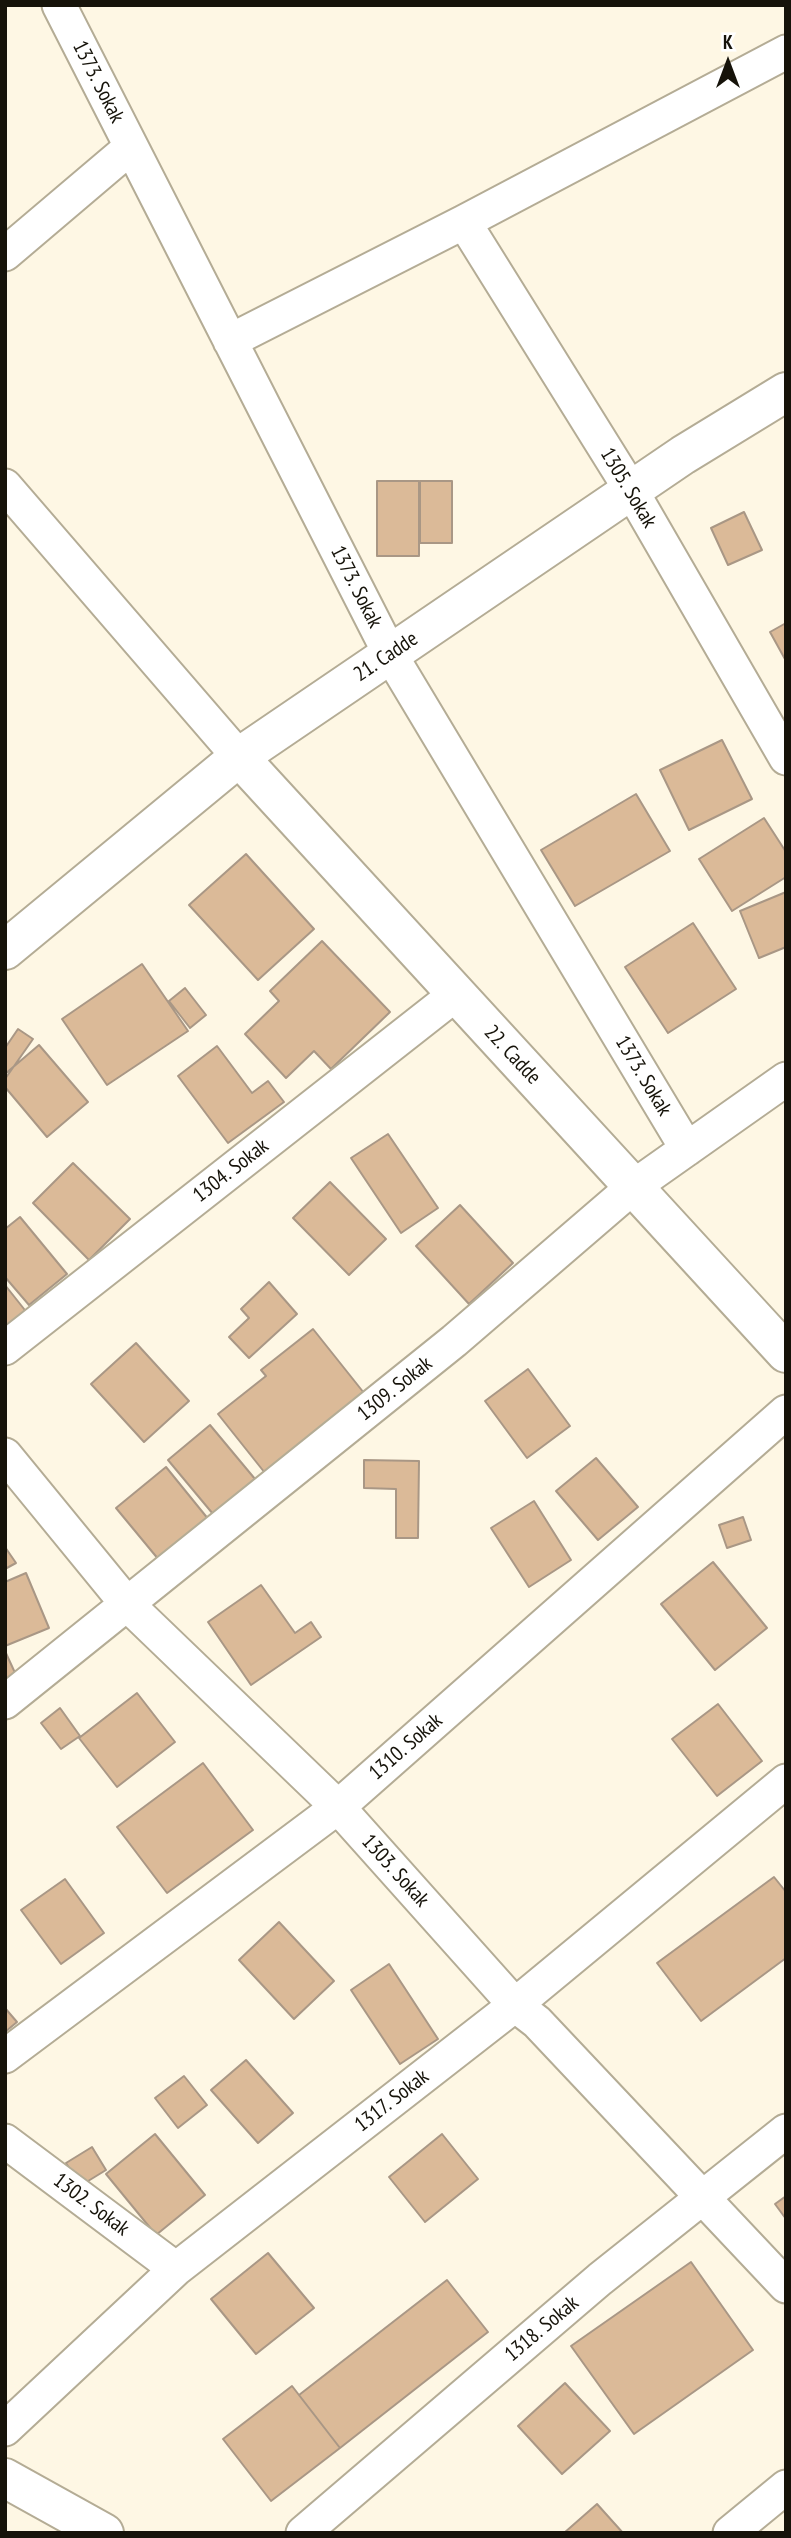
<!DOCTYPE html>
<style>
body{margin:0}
#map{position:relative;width:791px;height:2538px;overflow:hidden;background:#fef7e4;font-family:"PT Sans Narrow",sans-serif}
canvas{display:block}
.frame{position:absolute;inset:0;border:7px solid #16130a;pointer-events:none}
.north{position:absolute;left:693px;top:28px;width:70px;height:70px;-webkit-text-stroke:5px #fff;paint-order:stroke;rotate:0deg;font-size:19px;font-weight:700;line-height:28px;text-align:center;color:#16130a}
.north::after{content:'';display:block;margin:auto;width:24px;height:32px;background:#16130a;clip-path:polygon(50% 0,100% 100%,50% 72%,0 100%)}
</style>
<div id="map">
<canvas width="791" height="2538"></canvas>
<div class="frame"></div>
<div class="north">K</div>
</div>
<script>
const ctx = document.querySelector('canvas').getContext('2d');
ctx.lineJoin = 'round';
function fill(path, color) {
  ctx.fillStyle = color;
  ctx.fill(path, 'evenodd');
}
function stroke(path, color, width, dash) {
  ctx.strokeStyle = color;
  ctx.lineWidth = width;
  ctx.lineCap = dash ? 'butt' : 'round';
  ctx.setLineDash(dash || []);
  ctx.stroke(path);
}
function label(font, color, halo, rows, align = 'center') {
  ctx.font = font + ' "PT Sans Narrow",sans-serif';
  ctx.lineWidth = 5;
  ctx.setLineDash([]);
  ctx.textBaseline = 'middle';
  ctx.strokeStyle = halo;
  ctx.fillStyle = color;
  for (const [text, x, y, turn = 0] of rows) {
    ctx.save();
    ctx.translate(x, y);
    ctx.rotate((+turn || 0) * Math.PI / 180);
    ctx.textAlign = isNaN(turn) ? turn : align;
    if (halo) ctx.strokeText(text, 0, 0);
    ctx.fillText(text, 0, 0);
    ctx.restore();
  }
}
const building = new Path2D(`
 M377 481H419V556H377Z
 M420 481H452V543H420Z
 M744 512 762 550 728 565 711 528Z
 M786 623V661L770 632Z
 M722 740 752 799 689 830 660 770Z
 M636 794 670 851 575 906 541 850Z
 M764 818 786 852V877L732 911 699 859Z
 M246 854 314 929 258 980 189 905Z
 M786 892V947L759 958 740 911Z
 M693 923 736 989 668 1033 625 967Z
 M322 941 390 1012 331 1069 314 1051 286 1078 245 1034 279 1001 270 991Z
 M142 964 188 1031 107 1085 62 1019Z
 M185 988 206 1015 190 1028 169 1001Z
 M18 1029 33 1039 5 1079V1048Z
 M39 1045 88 1102 47 1137 5 1087V1074Z
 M217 1046 252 1093 268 1081 284 1102 228 1143 178 1076Z
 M388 1134 438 1208 401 1233 351 1158Z
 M73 1163 130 1219 89 1260 33 1203Z
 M330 1182 386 1239 349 1275 293 1218Z
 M460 1205 513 1263 469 1304 416 1246Z
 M20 1217 67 1274 29 1305 5 1277V1229Z
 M269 1282 297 1314 249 1358 229 1337 249 1318 241 1309Z
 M5 1285 28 1314 5 1331Z
 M313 1329 364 1393 265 1473 218 1414 266 1376 261 1370Z
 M136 1343 189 1401 144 1442 91 1384Z
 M528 1369 570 1426 527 1458 485 1401Z
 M210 1425 255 1479 213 1514 168 1460Z
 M596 1458 638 1507 598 1540 556 1491Z
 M364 1460 419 1461 418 1538H396V1489L364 1488Z
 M166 1467 209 1520 159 1560 116 1508Z
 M534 1501 571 1560 529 1587 491 1528Z
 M743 1517 751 1540 727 1548 719 1525Z
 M5 1547 16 1563 5 1569Z
 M713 1562 767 1628 715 1670 661 1604Z
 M26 1573 49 1628 5 1646V1582Z
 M261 1585 295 1633 311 1622 321 1637 251 1685 208 1622Z
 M5 1651 16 1675 5 1680Z
 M137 1693 175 1742 117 1787 79 1738Z
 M718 1704 762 1761 717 1796 672 1739Z
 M60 1708 80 1736 61 1749 41 1723Z
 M203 1763 253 1830 167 1893 117 1827Z
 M774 1877 786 1892V1958L701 2021 657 1963Z
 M65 1879 104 1933 61 1964 21 1910Z
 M279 1922 334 1981 294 2019 239 1960Z
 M389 1964 438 2039 400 2064 351 1990Z
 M5 2008 17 2022 5 2032Z
 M246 2060 293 2113 258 2143 211 2090Z
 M184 2076 207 2105 178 2128 155 2098Z
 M155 2134 205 2195 156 2235 106 2174Z
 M442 2134 478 2179 425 2222 389 2177Z
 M92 2147 106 2170 80 2186 66 2163Z
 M786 2196V2219L775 2204Z
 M268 2253 314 2308 256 2354 211 2299Z
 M691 2262 753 2350 634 2434 571 2346Z
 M447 2280 488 2332 340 2448 299 2395Z
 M565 2383 610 2431 562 2474 518 2426Z
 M292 2386 340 2448 271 2501 223 2439Z
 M597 2504 623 2533H564Z`);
const minor = new Path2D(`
 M59 5 390 654 687 1149
 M464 222 631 490 786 758
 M5 254 131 147
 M230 341 464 222 786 52
 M5 486 239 757
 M5 1348 456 994
 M5 1455 127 1604 338 1807 515 2005 537 2022 786 2286
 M5 1702 454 1341 633 1187 786 1079
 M5 2056 338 1807 786 1412
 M5 2141 176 2269
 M5 2429 176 2269 515 2005 786 1781
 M303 2533 600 2279 786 2131
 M730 2533 786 2487`);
const tertiary = new Path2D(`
 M239 757 786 1353
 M5 950 239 757 683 455 786 392
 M5 2478 104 2533`);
const streetNames = [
 ["1373. Sokak",98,82,63],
 ["1305. Sokak",628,488,59],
 ["1373. Sokak",356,587,63],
 ["21. Cadde",386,657,-34],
 ["22. Cadde",512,1055,47],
 ["1373. Sokak",643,1076,59],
 ["1304. Sokak",231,1171,-38],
 ["1309. Sokak",395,1389,-39],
 ["1310. Sokak",406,1747,-41],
 ["1303. Sokak",395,1871,48],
 ["1317. Sokak",392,2101,-38],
 ["1302. Sokak",91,2205,37],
 ["1318. Sokak",542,2329,-40]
];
fill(building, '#dbba98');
stroke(building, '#a99785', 2);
stroke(minor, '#b4ac95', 37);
stroke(tertiary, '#b4ac95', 42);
stroke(minor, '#fff', 33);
stroke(tertiary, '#fff', 38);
label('21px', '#16130a', '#fff', streetNames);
</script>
